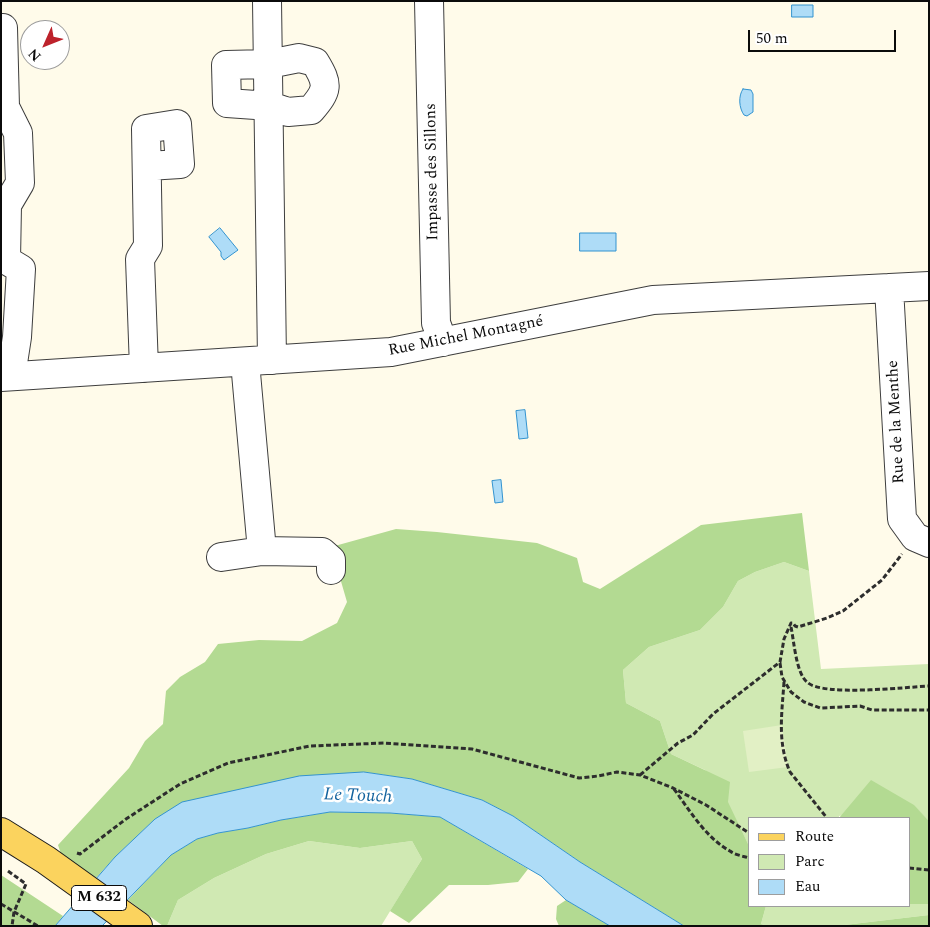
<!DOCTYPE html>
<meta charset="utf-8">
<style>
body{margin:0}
#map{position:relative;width:930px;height:927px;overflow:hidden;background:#fffbea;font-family:Spectral,serif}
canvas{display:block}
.frame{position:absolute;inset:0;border:2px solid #0b0b0b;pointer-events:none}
.legend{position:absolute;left:748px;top:817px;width:162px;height:90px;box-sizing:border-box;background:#fff;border:1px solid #9d9d9d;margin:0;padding:6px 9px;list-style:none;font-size:15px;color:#0b0b0b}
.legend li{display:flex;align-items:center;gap:10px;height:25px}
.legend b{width:25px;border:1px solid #9d9d9d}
.north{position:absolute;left:20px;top:20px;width:50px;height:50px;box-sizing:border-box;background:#fff;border:1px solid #9d9d9d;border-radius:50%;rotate:226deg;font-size:14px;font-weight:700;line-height:20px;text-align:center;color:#0b0b0b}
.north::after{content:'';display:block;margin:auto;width:18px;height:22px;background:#bd222b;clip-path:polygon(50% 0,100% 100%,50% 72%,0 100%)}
.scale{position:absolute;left:748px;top:30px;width:148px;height:22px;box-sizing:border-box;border:2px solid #0b0b0b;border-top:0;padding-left:6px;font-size:15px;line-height:18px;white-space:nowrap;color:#0b0b0b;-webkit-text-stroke:4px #fff;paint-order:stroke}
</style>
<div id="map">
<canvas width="930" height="927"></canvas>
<div class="frame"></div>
<ul class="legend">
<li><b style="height:6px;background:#fbd35e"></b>Route</li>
<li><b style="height:14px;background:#d0e9b3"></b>Parc</li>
<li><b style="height:14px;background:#aedcf7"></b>Eau</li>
</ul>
<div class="north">N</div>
<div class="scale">50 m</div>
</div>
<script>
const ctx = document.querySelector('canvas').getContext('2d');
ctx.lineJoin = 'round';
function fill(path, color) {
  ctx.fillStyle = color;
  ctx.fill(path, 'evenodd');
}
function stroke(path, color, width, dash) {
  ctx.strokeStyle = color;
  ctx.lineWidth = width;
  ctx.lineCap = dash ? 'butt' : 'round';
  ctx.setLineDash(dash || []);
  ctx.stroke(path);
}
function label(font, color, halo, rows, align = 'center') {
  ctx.font = font + ' Spectral,serif';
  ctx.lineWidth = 5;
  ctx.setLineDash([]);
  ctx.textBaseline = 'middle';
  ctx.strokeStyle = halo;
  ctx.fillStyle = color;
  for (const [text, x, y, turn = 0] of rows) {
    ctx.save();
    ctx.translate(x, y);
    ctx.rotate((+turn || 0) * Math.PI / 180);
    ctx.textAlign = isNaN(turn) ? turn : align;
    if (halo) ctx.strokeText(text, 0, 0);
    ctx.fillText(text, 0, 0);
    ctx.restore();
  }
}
const green = new Path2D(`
 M784 562 809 571 821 669 929 664V821L913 805 839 816V818H749V846L727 802 705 770 671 754 660 721 626 703 623 670 649 647 700 630 723 607 738 581 755 572Z
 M309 841 360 848 412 841 422 859 381 926H167L178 900 214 878 266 854Z
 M909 904H929V915L836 926H768L761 924 766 906H909Z`);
const forest = new Path2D(`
 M802 513 809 571 784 562 755 572 738 581 723 607 700 630 649 647 623 670 626 703 660 721 671 754 730 782 728 802 749 846V906H766L761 924 768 926H684L580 862 513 816 482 800 412 779 364 772 155 819 115 857 96 878 61 854 58 845 129 768 145 741 163 724 166 691 180 677 205 662 218 644 259 640 302 641 337 623 347 602 331 547 396 529 437 532 537 543 577 558 583 582 600 589 701 525Z
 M871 780 914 805 929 821V904H909V818H839Z
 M330 812 390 813 440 817 528 869 518 882 488 885H449L409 923 390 911 422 859 412 841 360 848 309 841 266 854 214 878 178 900 167 926H163L128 900 171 855 197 839 218 833 248 828 281 820Z
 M1 875 63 916 55 926H1Z
 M566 900 610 926H559L556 919 557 906Z
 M929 915V926H836Z`);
const pitch = new Path2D(`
 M782 725 788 767 749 772 743 731Z`);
const water = new Path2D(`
 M792 5H813V17H792Z
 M743 89 751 90 753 94V112L747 116 744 115C739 108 738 96 743 89Z
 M220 228 238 250 224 260 221 256V252L209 237Z
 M580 233H616V251H580Z
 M525 410 528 438 519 439 516 411Z
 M501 480 503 502 495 503 492 481Z
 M364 772 412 779 482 800 513 816 580 862 684 926H610L566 900 541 876 440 817 390 813 330 812 281 820 248 828 218 833 197 839 171 855 102 926H55L115 857 155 819 182 802 299 776Z`);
const path = new Path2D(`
 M791 627C794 641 796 673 807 682 822 697 906 687 929 686
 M780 663 782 677 791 692 804 702 820 708 860 706 872 710H929
 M784 682C782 713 777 742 790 772L827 818
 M640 775 678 743 693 735 713 714 780 662 784 639 791 623H793L795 626 798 627 827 618 843 611 882 580 902 554
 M674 789C690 811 706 838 730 851 735 855 743 856 749 858
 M77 853 80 854 126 819 180 784 228 763 310 746 384 743 472 749 579 778 598 776 617 772 640 775 673 788 706 805 749 833
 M909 868 929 870
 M8 871 26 884 14 912 12 926
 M1 904 38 926`);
const minor = new Path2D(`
 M267 1 272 360
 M429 1 436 323 443 342
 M3 28 5 107 18 133 20 183 7 205 6 260 21 269 17 337 11 376
 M299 58 315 62C329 85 328 90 311 110L288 112 270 106 227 103 226 65 269 64Z
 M889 288 902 519 915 537 929 543
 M245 362 262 551
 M144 368 140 259 148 246 146 129 177 124 180 164 148 166
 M1 377 391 352 653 300 929 286
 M221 557 262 551 322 552 331 560V570`);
const major = new Path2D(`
 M1 832 46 860 138 926`);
const shields = [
 [99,898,55]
];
const shieldNames = [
 ["M 632",99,898]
];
const streetNames = [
 ["Impasse des Sillons",433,172,-91],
 ["Rue Michel Montagné",466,337,-11],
 ["Rue de la Menthe",897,422,-93]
];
const waterNames = [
 ["Le Touch",358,797,2]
];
fill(green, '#d0e9b3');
fill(forest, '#b3da92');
fill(pitch, '#e2f0c5');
fill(water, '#aedcf7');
stroke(water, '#3393cf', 1);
stroke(minor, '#3e3e3e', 30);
stroke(major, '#1c1c1c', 30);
stroke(path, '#2d2d2d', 3, [5, 2.5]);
stroke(minor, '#fff', 28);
stroke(major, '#fbd35e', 28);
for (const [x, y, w] of shields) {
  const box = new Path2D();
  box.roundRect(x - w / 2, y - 12.5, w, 25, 4);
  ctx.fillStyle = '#fff';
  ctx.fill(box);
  stroke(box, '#0b0b0b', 1);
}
label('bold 15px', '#0b0b0b', null, shieldNames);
label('16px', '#0b0b0b', '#fff', streetNames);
label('italic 18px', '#13639e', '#fff', waterNames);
</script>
